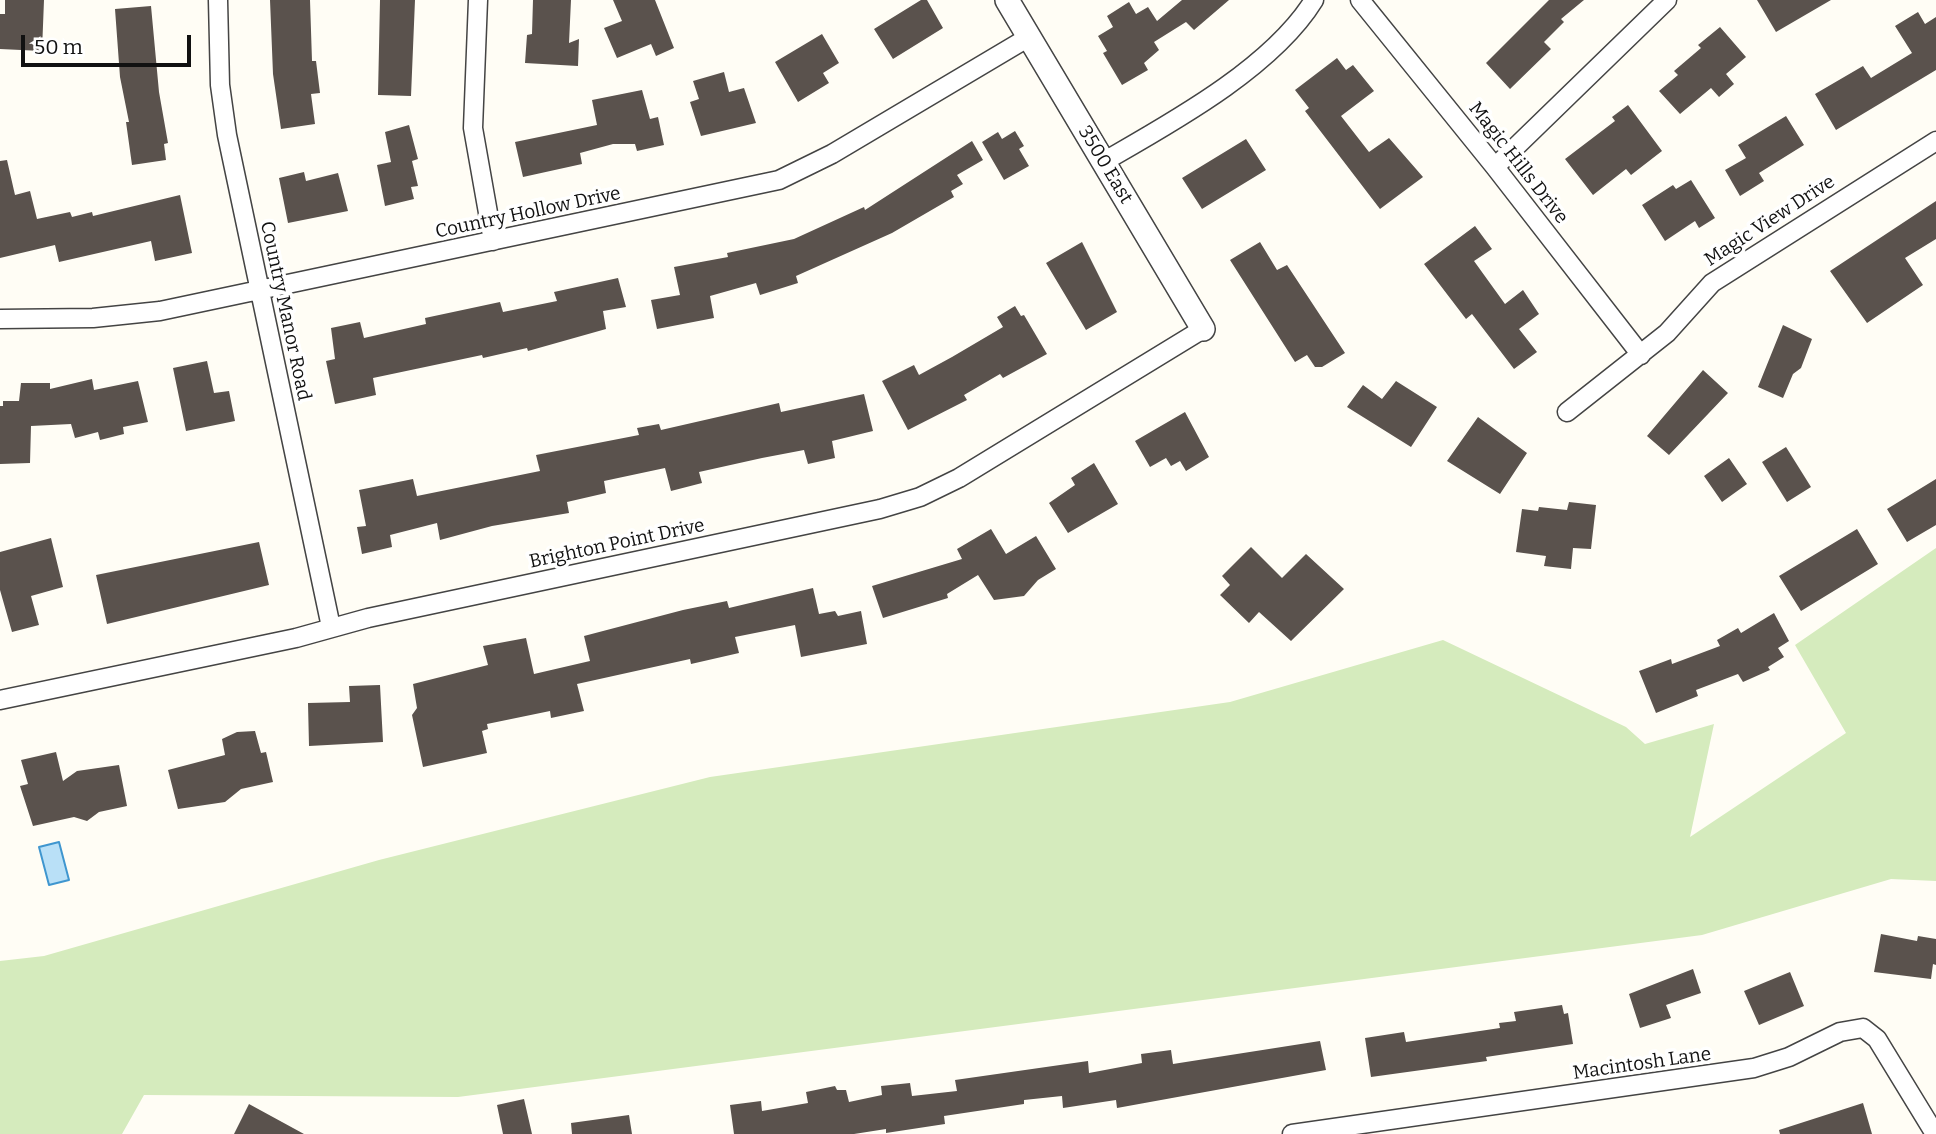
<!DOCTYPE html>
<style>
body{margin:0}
#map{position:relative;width:1936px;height:1134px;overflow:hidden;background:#fffdf5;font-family:Bitter,serif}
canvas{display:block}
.scale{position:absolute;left:21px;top:35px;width:170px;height:32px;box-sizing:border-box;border:4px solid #111;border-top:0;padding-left:9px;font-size:21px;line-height:24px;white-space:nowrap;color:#111;-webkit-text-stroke:5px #fff;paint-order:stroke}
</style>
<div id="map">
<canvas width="1936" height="1134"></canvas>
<div class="scale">50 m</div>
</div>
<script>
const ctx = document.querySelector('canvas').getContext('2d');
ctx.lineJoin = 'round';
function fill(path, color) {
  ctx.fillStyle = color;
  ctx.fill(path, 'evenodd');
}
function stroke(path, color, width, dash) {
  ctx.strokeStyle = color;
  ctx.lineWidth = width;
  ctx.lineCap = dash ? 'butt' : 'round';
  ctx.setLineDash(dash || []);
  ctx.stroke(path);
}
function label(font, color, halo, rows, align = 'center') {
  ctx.font = font + ' Bitter,serif';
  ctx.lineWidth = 7;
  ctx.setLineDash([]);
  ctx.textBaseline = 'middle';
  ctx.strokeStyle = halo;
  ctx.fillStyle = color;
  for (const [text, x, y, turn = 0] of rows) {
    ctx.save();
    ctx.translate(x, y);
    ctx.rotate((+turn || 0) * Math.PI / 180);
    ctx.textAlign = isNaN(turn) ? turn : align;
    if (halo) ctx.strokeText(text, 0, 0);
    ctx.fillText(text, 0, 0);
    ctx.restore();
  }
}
const green = new Path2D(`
 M1936 548V881L1891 879 1702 935 458 1097 144 1095 122 1134H0V961L44 956 379 860 710 777 1230 702 1443 640 1626 727 1645 744 1714 724 1690 837 1846 733 1795 645Z`);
const water = new Path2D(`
 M59 842 69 880 49 885 39 847Z`);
const building = new Path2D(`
 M5 0H44L42 51 0 49V14H5Z
 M270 0H310L312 61H316L320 93 311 94 315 124 281 129 273 74Z
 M380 0H415L411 96 378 95Z
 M533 0H571L569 43 579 39 578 66 525 63 527 35 532 34Z
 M613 0H655L674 48 656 56 651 44 617 58 604 28 622 21Z
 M921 0H927L943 28 893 59 874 29Z
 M1182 0H1229L1194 30 1186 22 1154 42 1159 50 1144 63 1148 70 1122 85 1103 53 1107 51 1098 36 1113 27 1107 16 1129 2 1136 14 1148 7 1157 21Z
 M1549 0H1584L1561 19 1564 22 1544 42 1551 49 1510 89 1486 63Z
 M1757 0H1831L1776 32Z
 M151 6 159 92 168 143 164 144 166 160 132 165 126 122H129L120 77 115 9Z
 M1918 12 1925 24 1936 17V70L1836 130 1815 94 1863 66 1871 78 1912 53 1895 26Z
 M1720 27 1746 57 1726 74 1734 84 1719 97 1711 88 1680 114 1659 91 1678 75 1674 71 1701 48 1698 45Z
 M822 34 839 63 823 73 829 83 798 102 775 62Z
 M1337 58 1346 70 1353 65 1374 91 1341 116 1369 152 1389 138 1423 177 1380 209 1305 111 1309 108 1295 90Z
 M724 72 729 92 744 88 756 123 701 136 690 102 699 99 693 81Z
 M642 90 650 119 658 117 664 145 637 151 635 144H613L580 153 582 164 523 177 515 142 597 125 592 100Z
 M1628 105 1662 151 1631 175 1626 169 1593 195 1565 159 1615 121 1612 117Z
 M1786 116 1804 145 1759 173 1764 181 1740 196 1725 170 1746 158 1738 145Z
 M409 125 418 159 412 161 418 186 411 187 414 199 385 206 377 165 391 162 385 132Z
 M1015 131 1024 146 1019 149 1029 166 1004 180 982 142 998 132 1002 139Z
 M1246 139 1266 170 1202 209 1182 178Z
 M972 141 983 160 957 175 963 184 951 191 954 197 892 233 796 276 798 283 760 295 756 283 710 296 714 318 657 329 651 300 680 295 674 267 728 257 727 253 794 239 864 207 865 210Z
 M7 160 15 195 30 191 37 219 70 212 72 217 92 212 93 216 180 195 192 253 155 261 151 241 59 262 55 245 0 258V161Z
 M304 172 306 181 338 173 348 211 288 223 279 178Z
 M1691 180 1715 218 1699 228 1695 221 1665 241 1642 205 1673 185 1676 189Z
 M1936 201V239L1905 258 1923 285 1867 323 1830 271Z
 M1475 226 1492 249 1474 261 1505 304 1523 290 1539 314 1519 329 1537 352 1514 369 1472 314 1466 319 1424 264Z
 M1082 242 1117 312 1086 330 1046 263Z
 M1260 242 1277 270 1287 265 1345 353 1322 367H1315L1307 355 1295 362 1230 260Z
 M618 278 626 307 603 311 606 329 528 351 527 348 483 358 482 355 373 378 376 395 335 404 326 361 335 359 331 328 360 322 364 338 426 324 425 318 500 302 503 312 557 301 554 292Z
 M1015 306 1021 316 1024 315 1047 354 1003 378 1000 374 964 395 967 400 908 430 882 381 914 365 919 375 952 357 1003 327 997 317Z
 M1783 325 1812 339 1801 368 1793 374 1783 398 1758 387Z
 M207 361 214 393 229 391 235 421 186 431 173 368Z
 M1703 370 1728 393 1669 455 1647 436Z
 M92 379 94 390 138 381 148 422 123 427 124 434 100 440 98 432 75 438 71 424 31 426 30 463 0 464V406H3V401H19L21 383H50V389Z
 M1396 381 1437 407 1411 447 1347 407 1363 385 1382 399Z
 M864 394 873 431 832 441 835 458 808 464 804 450 762 458 699 472 702 483 671 491 665 468 604 481 606 493 567 502 569 513 492 526 440 540 437 523 390 535 392 547 362 554 357 527 366 526 359 490 413 479 417 496 540 471 536 455 639 435 637 428 659 424 661 430 779 403 781 412Z
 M1185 412 1209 457 1186 471 1180 461 1171 466 1166 458 1150 467 1135 441Z
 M1478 417 1527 453 1500 494 1447 461Z
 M1786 447 1811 487 1787 502 1762 462Z
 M1729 458 1747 484 1722 502 1704 476Z
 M1094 463 1118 504 1068 533 1049 503 1075 485 1071 478Z
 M1936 479V525L1907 542 1887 509Z
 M1569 502 1596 505 1591 549 1573 548 1571 569 1544 566 1546 556 1516 552 1522 509 1538 511 1539 507 1567 510Z
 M991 529 1006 554 1036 536 1056 569 1038 580 1024 596 994 600 978 575 947 594 948 598 883 618 872 586 962 559 957 549Z
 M1857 529 1878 564 1801 611 1779 576Z
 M51 538 63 587 31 596 39 625 12 632 0 590V552Z
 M259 542 269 585 107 624 96 575Z
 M1251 547 1282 578 1306 554 1344 589 1291 641 1259 612 1249 623 1220 595 1230 585 1222 576Z
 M813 588 819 614 835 611 838 616 861 611 867 644 801 657 795 625 735 637 739 653 691 664 690 659 577 684 584 711 551 718 550 711 487 724 488 729 482 731 487 753 423 767 412 715 417 708 413 684 488 665 483 646 526 638 534 674 590 661 584 636 683 610 727 601 729 608Z
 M1774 613 1789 641 1778 648 1784 657 1768 667 1770 670 1743 682 1738 674 1696 690 1698 696 1656 713 1639 671 1671 659 1672 664 1720 646 1717 640 1738 628 1741 633Z
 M380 685 383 742 309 746 308 703 350 702 349 686Z
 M255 731 261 753 266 752 273 782 241 789 225 802 178 809 168 770 225 755 222 739 237 732Z
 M56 752 63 781 77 771 119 765 127 806 99 812 87 821 74 817 33 826 20 786 28 784 21 760Z
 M1881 934 1917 941 1918 936 1936 939V965L1933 964 1931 979 1874 972Z
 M1693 969 1701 993 1666 1005 1671 1018 1640 1028 1629 994Z
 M1790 972 1804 1006 1759 1025 1744 991Z
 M1562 1005 1564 1014 1568 1013 1573 1044 1486 1057 1487 1061 1371 1077 1365 1038 1404 1032 1406 1042 1500 1028 1499 1023 1516 1021 1514 1012Z
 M1320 1041 1326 1070 1117 1108 1116 1100 1063 1108 1062 1096 1024 1100V1104L944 1116 945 1124 886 1133V1129L854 1134H734L730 1105 761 1101 762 1111 808 1103 806 1092 835 1086 837 1090H846L849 1102 882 1095 881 1086 910 1083 912 1096 957 1091 955 1080 1088 1061 1089 1073 1142 1063 1141 1054 1171 1050 1173 1064Z
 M524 1099 532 1134H503L497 1105Z
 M1863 1103 1872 1134H1780L1779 1130Z
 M249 1104 304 1134H234Z
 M629 1115 632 1134H572L571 1123Z`);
const minor = new Path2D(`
 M218 0 220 85 227 135 331 627
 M478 0 473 128 493 241
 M1360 0 1495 167 1641 355
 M1103 162C1171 123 1272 68 1314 0
 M1495 167 1667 0
 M0 319 93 318 160 311 779 180 832 154 1029 37
 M1567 412 1667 333 1712 283 1936 141
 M0 700 296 638 368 618 880 509 920 497 959 478 1203 329
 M1292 1134 1754 1068 1789 1057 1840 1032 1863 1028 1877 1039 1935 1134`);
const tertiary = new Path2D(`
 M1007 0 1203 329`);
const streetNames = [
 ["Magic Hills Drive",1518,163,52],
 ["3500 East",1105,165,59],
 ["Country Hollow Drive",528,213,-12],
 ["Magic View Drive",1770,221,-33],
 ["Country Manor Road",285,311,78],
 ["Brighton Point Drive",617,544,-12],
 ["Macintosh Lane",1642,1064,-8]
];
fill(green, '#d5ebbd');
fill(water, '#b9e0f7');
stroke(water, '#3f96cf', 2);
fill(building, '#5a524d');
stroke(minor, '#444', 21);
stroke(tertiary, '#444', 26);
stroke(minor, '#fff', 18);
stroke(tertiary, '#fff', 23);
label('19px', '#111', '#fff', streetNames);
</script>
